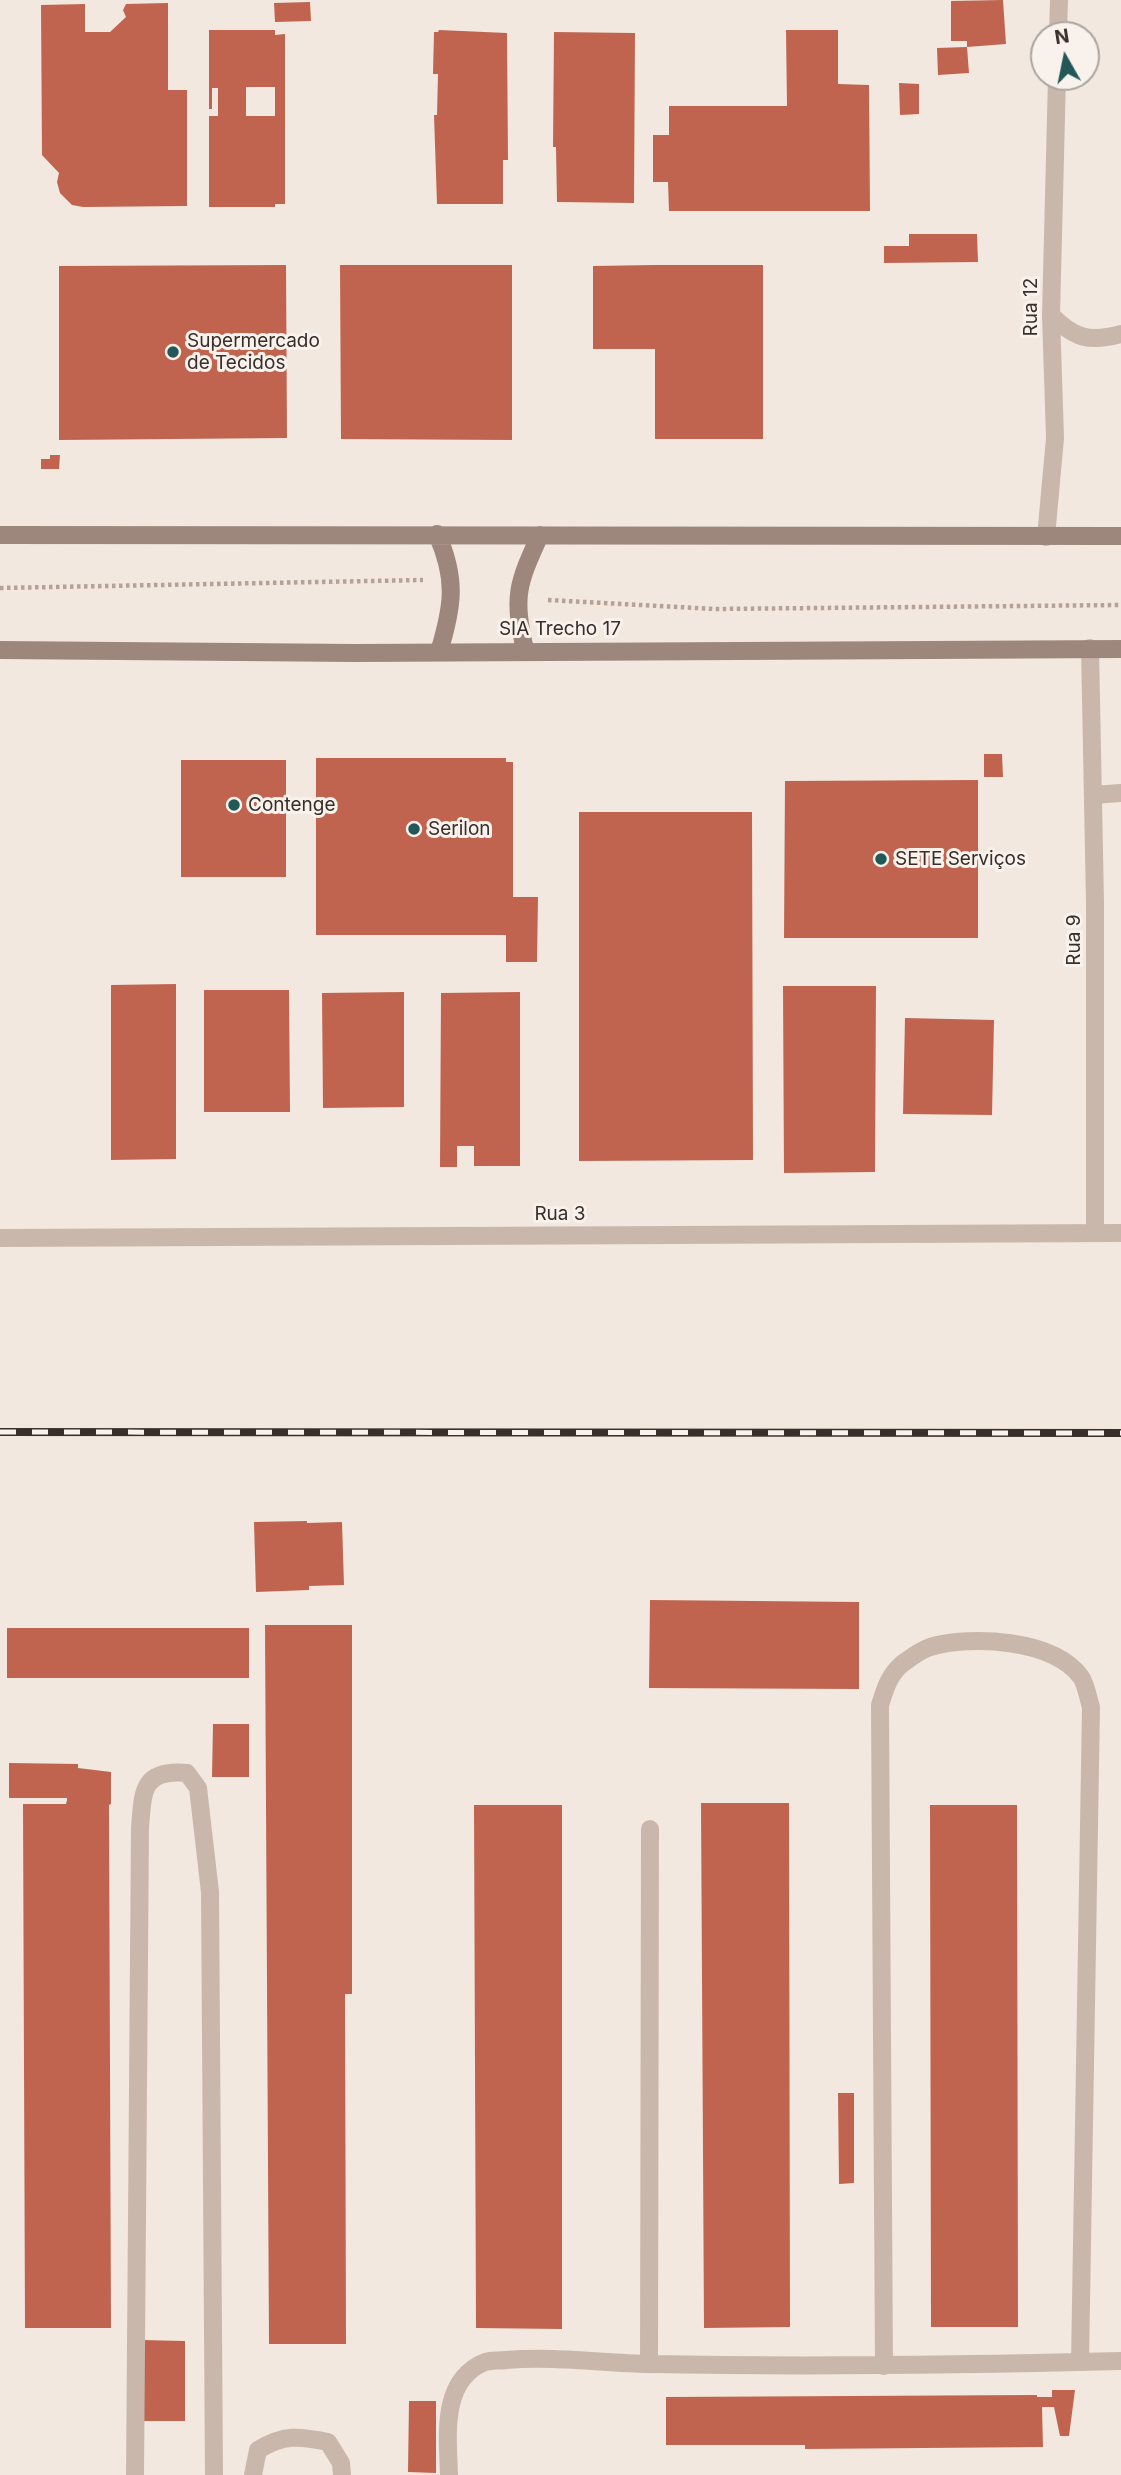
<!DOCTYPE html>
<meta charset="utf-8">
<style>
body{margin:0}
#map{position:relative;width:1121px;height:2475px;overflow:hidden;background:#f2e8df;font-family:Inter,sans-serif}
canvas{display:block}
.north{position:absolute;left:1030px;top:21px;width:70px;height:70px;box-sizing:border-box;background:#f9f2ec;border:2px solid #aca49e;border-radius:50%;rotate:351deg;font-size:19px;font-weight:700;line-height:28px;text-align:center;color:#382e2a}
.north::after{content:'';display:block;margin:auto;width:24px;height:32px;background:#225858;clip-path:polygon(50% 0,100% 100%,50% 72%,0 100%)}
</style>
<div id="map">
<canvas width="1121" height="2475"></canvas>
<div class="north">N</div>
</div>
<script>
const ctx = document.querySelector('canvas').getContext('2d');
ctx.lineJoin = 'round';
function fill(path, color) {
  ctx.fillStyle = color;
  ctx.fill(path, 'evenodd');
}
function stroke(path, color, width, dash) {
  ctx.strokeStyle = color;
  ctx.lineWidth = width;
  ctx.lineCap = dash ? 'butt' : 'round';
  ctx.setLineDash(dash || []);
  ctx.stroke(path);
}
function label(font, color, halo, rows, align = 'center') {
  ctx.font = font + ' Inter,sans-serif';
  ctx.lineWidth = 6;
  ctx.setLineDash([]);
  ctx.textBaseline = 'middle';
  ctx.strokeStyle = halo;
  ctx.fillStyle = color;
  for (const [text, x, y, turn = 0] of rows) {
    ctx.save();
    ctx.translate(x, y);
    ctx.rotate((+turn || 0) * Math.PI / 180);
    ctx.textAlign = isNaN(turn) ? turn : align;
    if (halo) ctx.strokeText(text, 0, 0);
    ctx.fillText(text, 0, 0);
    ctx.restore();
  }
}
const building = new Path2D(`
 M1003 0 1006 44 967 47V41H951V1Z
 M310 2 311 21 275 22 274 3Z
 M168 3V90H187V206L83 207 72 205 60 193 57 182 59 173 42 155 41 5 85 4V32H110L126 17 123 10 126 4Z
 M209 30H275V35L285 34V204H275V207H209V116H218V88H212V109H209ZM246 87H275V116H246Z
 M439 30 507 33 508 160H503V204H437L434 115H437L438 74H433L434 32H438Z
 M786 30H838V84L869 85 870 211H669L668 182H653V135H669V106H787Z
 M554 32 635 33 634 203 557 202 556 147H553Z
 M967 47 969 73 938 75 937 48Z
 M899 83 919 84V114L900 115Z
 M909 234H977L978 262 884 263V246H909Z
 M286 265 287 438 59 440V266Z
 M340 265H512V440L341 439Z
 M654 265H763V439H655V349H593V266Z
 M50 455H60L59 469H41V459H50Z
 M984 754H1002L1003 777H984Z
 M316 758H506V762H513V897H538L537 962H506V935H316Z
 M181 760H286V877H181Z
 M978 780V938H784L785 781Z
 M579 812H752L753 1160 579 1161Z
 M176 984V1159L111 1160V985Z
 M783 986H876L875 1172 784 1173Z
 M204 990H289L290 1112H204Z
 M404 992V1107L323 1108 322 993Z
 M520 992V1166H474V1146H457V1167H440L441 993Z
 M905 1018 994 1020 992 1115 903 1114Z
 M307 1521V1523L342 1522 344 1585 309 1586V1590L256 1592 254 1522Z
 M650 1600 859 1602V1689L649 1688Z
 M265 1625H352V1994H345L346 2344H269Z
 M7 1628H249V1678H7Z
 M213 1724H249V1777H212Z
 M9 1763 78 1764V1768L111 1772V1804L109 1805 111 2328H25L23 1804H66L67 1800V1798H9Z
 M701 1803H789L790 2327 704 2328Z
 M474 1805H562V2329L476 2328Z
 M930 1805H1017L1018 2327H931Z
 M838 2093H854V2183L839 2184Z
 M142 2340 185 2341V2421H141Z
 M1052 2390H1075L1069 2436H1060L1054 2407H1042L1043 2447 805 2449V2445H666V2397L1037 2395V2397H1052Z
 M409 2401H436V2473L408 2472Z`);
const path = new Path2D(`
 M0 588 423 580
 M548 600 715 609 1121 605`);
const service = new Path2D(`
 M1093 795 1121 793
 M649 2364 650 1829
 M884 2366 880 1705C885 1689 889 1675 902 1664 910 1658 921 1650 930 1647 971 1635 1053 1639 1081 1677 1086 1684 1088 1698 1091 1707L1080 2362
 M135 2475 140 1828C143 1792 141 1769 187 1773L198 1788 210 1892 214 2475
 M253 2475 258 2450C284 2434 299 2436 328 2442L341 2463 342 2475
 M449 2475C448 2437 440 2380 485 2362 491 2360 500 2361 506 2360 554 2356 602 2363 649 2364 806 2367 964 2365 1121 2361`);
const tertiary = new Path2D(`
 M1058 35 1059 0
 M1051 315C1074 338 1089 343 1121 334
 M1046 537 1055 438 1051 315 1057 77
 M1090 648 1095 903V1233
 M0 1238 1121 1233`);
const secondary = new Path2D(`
 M437 534C457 579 453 606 439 652
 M0 535 1121 536
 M0 650 356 653 1121 649
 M525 650C513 596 517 585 540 535`);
const rail = new Path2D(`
 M0 1432 1121 1433`);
const markers = [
 [173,352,7,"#225858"],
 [234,805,7,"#225858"],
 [414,829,7,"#225858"],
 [881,859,7,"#225858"]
];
const streetNames = [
 ["Rua 12",1031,307,-90],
 ["SIA Trecho 17",560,629],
 ["Rua 9",1074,940,-90],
 ["Rua 3",560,1214]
];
const poiNames = [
 ["Supermercado",187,341],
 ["de Tecidos",187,363],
 ["Contenge",248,805],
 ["Serilon",428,829],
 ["SETE Serviços",895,859]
];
fill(building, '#c0644f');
stroke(path, '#b5a196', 4.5, [3.5, 3.5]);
stroke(service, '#cab7ac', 18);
stroke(tertiary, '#cab7ac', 18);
stroke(secondary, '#9d877d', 18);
stroke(rail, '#382e2a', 8);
stroke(rail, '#f9f2ec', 5, [16]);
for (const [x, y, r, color] of markers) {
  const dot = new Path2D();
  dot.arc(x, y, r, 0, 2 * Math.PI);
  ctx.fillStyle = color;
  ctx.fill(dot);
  stroke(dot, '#f9f2ec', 2.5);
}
label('19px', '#382e2a', '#f9f2ec', streetNames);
label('19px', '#382e2a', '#f9f2ec', poiNames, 'left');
</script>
